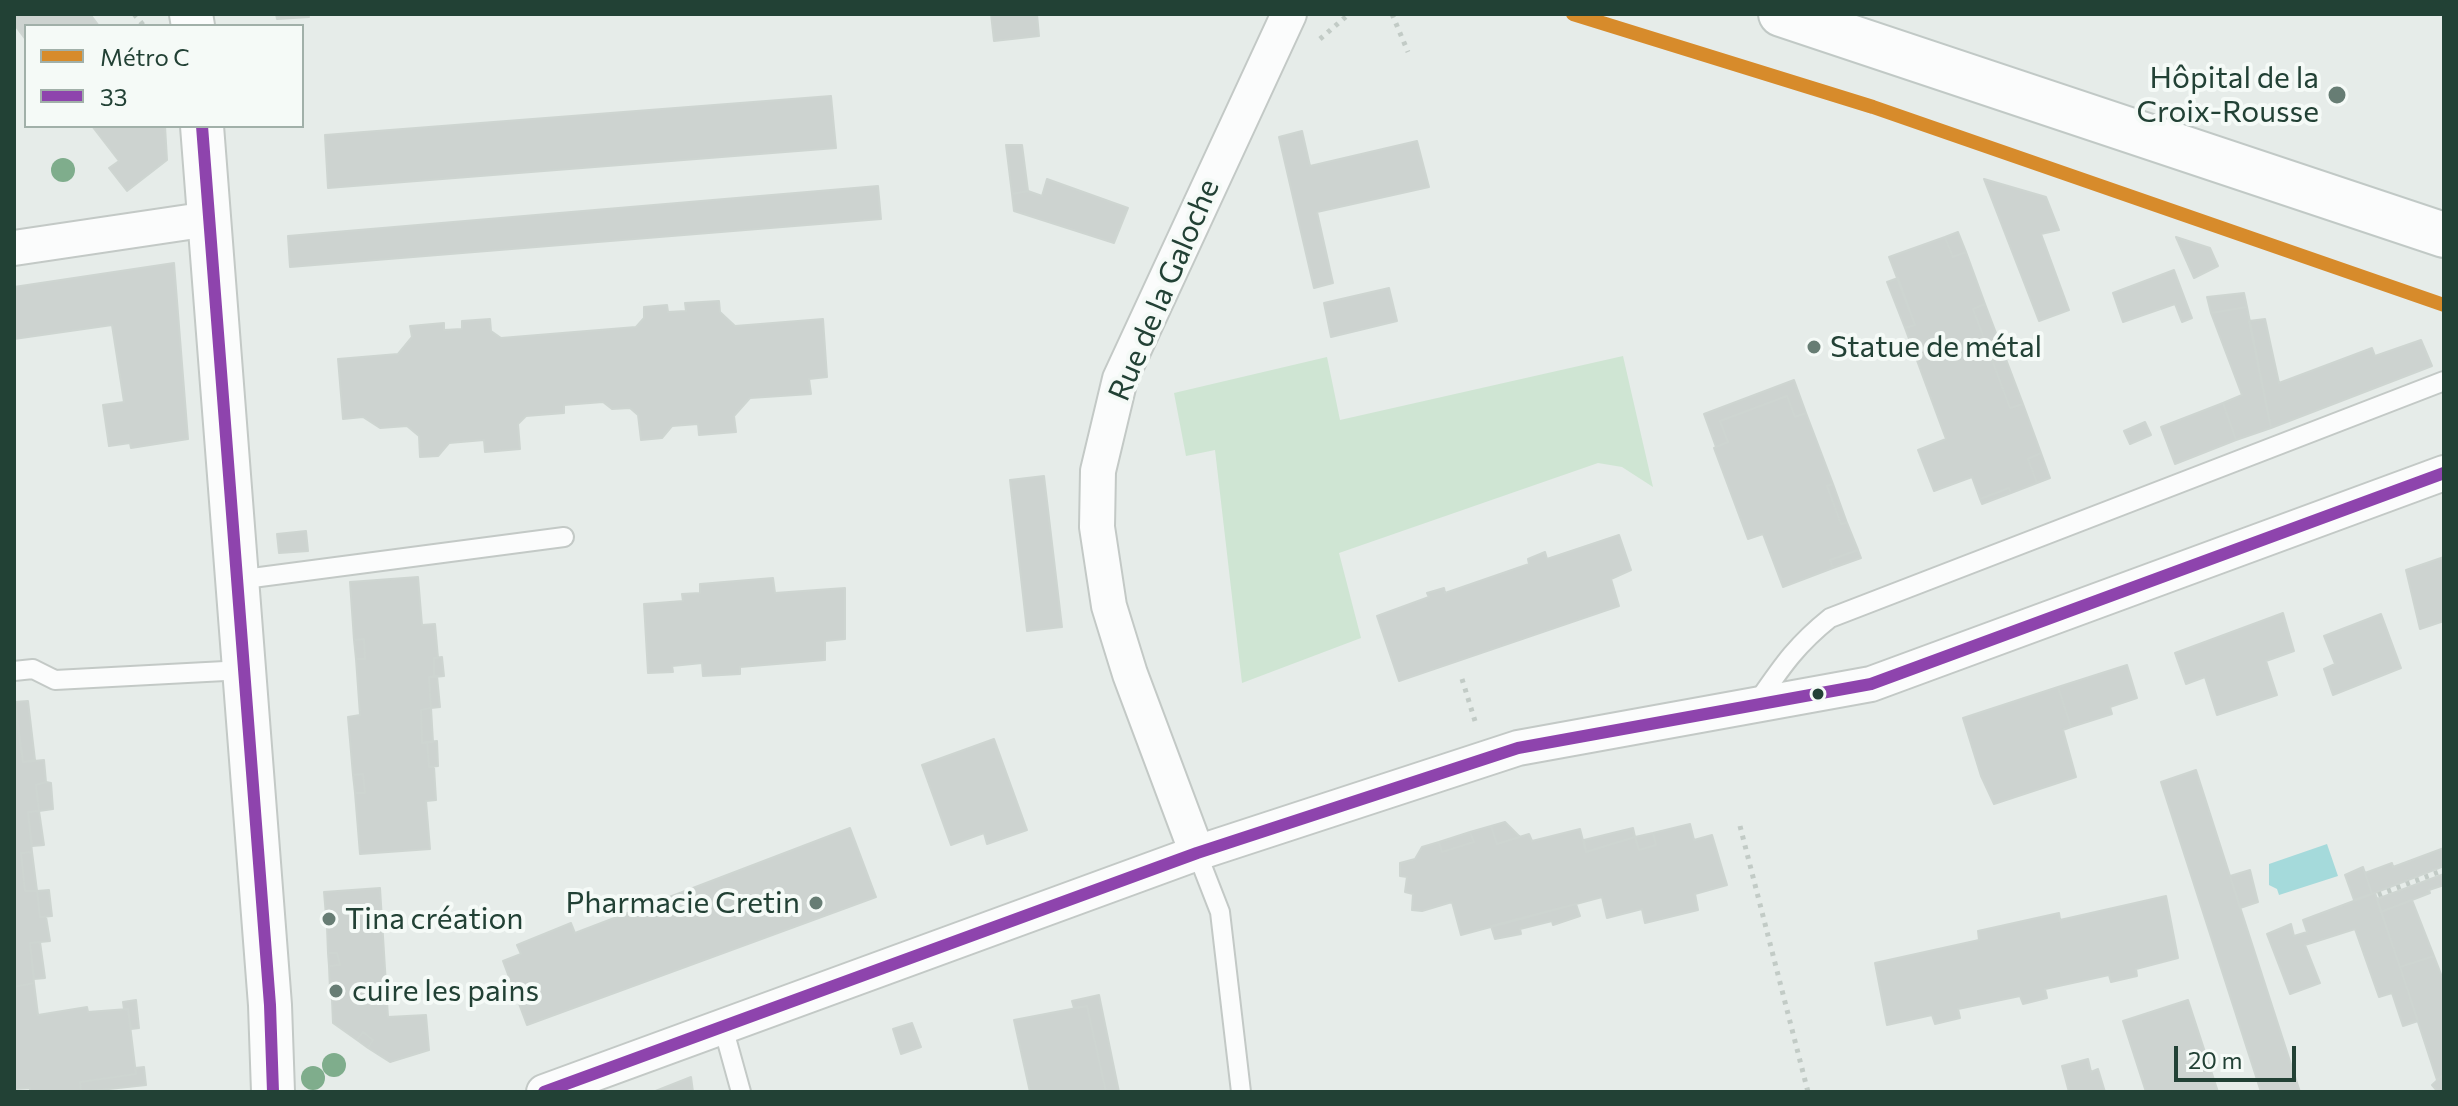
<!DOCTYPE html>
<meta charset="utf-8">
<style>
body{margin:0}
#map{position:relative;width:2458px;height:1106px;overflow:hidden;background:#e6ece9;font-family:Commissioner,sans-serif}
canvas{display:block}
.frame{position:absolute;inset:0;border:16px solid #224135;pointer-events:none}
.legend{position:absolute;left:24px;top:24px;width:280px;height:104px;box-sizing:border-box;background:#f5faf7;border:2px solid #a1b0a9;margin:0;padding:10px 14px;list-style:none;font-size:24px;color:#224135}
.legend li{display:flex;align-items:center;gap:16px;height:40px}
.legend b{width:40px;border:2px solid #a1b0a9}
.scale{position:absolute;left:2174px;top:1046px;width:122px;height:36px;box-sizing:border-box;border:4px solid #224135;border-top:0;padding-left:10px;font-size:24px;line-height:28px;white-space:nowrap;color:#224135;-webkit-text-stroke:6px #f5faf7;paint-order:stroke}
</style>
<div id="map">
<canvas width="2458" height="1106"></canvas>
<div class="frame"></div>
<ul class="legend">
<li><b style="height:10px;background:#d78b2b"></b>Métro C</li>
<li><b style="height:10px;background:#8e44ad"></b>33</li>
</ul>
<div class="scale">20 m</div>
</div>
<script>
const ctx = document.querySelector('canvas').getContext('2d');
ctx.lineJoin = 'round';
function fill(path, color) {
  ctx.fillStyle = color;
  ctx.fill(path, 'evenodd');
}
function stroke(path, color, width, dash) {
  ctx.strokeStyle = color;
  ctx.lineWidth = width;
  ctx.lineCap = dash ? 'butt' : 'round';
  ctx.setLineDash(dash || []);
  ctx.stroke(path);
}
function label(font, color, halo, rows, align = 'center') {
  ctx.font = font + ' Commissioner,sans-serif';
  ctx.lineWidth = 8;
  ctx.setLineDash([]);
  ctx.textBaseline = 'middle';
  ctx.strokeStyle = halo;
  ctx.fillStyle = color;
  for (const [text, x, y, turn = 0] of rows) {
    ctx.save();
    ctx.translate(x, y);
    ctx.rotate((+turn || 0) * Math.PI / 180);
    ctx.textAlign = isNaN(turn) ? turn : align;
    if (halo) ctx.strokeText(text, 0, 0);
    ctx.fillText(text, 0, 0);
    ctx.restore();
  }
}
const green = new Path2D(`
 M1623 356 1653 487 1622 467 1598 463 1339 553 1361 638 1242 683 1215 450 1186 456 1174 393 1327 357 1340 420Z`);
const water = new Path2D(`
 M2327 844 2338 876 2279 895 2277 889 2269 885V864Z`);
const building = new Path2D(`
 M14 14H90L99 26H26V40L14 24Z
 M276 14H308L309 17 277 19Z
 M991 14H1037L1039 36 994 41Z
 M831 96 836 148 328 188 325 135Z
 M92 126H165L167 160 127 191 109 168 119 161Z
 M1302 131 1310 166 1417 141 1429 187 1317 212 1333 283 1314 288 1279 137Z
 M1006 145H1022L1028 191 1012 194Z
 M1047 179 1128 208 1114 243 1014 211 1012 194 1028 191 1042 196Z
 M1984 179 2046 197 2059 230 2041 234 2069 310 2039 321Z
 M878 186 881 219 290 267 288 236Z
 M1958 232 1966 252 1953 257 1945 237Z
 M1945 237 1953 257 1966 252 1985 304 1973 309 2010 408 2023 404 2041 453 2028 459 2037 483 2011 493 2009 488 1980 499 1972 477 1934 491 1918 450 1946 439 1905 328 1915 325 1889 257Z
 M2176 237 2210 248 2218 266 2194 278Z
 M174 263 188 439 131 448 130 443 109 446 103 405 124 402 112 325 14 339V287Z
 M2174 270 2192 318 2182 322 2175 304 2123 322 2113 293Z
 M1898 278 1915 325 1905 328 1887 282Z
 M1389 288 1397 321 1331 337 1324 303Z
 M2244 293 2247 307 2211 313 2207 297Z
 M719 301 720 312 735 326 823 319 827 377 809 379 811 394 750 398 734 416 736 432 699 435 698 424 672 426 662 438 641 440 638 415 630 408 612 409 603 402 564 405V413L526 416 518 424 520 449 485 452 484 440 449 443 438 456 420 457 419 436 407 426 380 428 363 417 343 419 338 359 398 354 412 337 410 326 444 323V330L462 329V321L490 319 491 331 501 338 636 327 644 318V307L667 305 668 312 686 311 685 303Z
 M1985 304 2023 404 2010 408 1973 309Z
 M2247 307 2271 428 2236 440 2223 403 2242 395 2211 313Z
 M2265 319 2279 383 2372 348 2375 356 2421 340 2432 366 2271 428 2249 321Z
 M1794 380 1806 413 1795 417 1787 396 1720 421 1728 442 1716 447 1704 414Z
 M1787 396 1795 417 1806 413 1833 484 1827 486 1841 524 1847 523 1858 550 1830 560 1833 568 1783 587 1763 534 1748 539 1714 448 1728 442 1720 421Z
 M2223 403 2236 440 2175 464 2161 427Z
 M2145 422 2151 435 2130 444 2124 431Z
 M2041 453 2050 478 2037 483 2028 459Z
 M1044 476 1062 627 1027 631 1010 480Z
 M1833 484 1847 523 1841 524 1827 486Z
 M2009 488 2011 493 1982 504 1980 499Z
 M306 531 308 551 279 553 277 534Z
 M1619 535 1631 570 1611 579 1619 606 1399 681 1377 616 1429 597 1427 593 1444 588 1445 593 1529 564 1528 559 1545 552 1547 559Z
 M1858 550 1861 558 1833 568 1830 560Z
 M2444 557V621L2420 629 2406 570Z
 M418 577 422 625 435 624 438 658H434V677H429L431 708 421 710 422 743 427 742 429 767H434L436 800 426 801 430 849 360 854 355 793H365L363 774 353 775 348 717 360 715 356 659H365L364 639 354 640 350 582Z
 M773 578 775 593 845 588V639L825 641V660L740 667V674L703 676 702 663 672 666 673 672 648 673 644 604 683 601 682 594 700 593V584Z
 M2283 613 2294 651 2266 661 2277 695 2217 715 2205 677 2186 684 2175 653Z
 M2381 614 2401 668 2333 695 2324 669 2335 664 2324 636Z
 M364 639 365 659H356L354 640Z
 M442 657 444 676 434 677V658Z
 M2127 665 2137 698 2110 707 2112 714 2071 727 2058 687Z
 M437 676 440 707 431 708 429 677Z
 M2058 687 2071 727 2063 730 2076 777 1994 804 1981 776 1963 718Z
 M28 701 35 760 23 762 14 702Z
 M431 708 433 742 422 743 421 710Z
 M14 709H16L23 762 44 760 46 782 36 785 39 811 28 812 32 852 21 853 25 891H37L40 917H46L50 941 30 943 34 983 14 987Z
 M994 739 1027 830 987 844 984 833 951 845 922 765Z
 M437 741 438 766 429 767 427 742Z
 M2196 770 2230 876 2300 1092H2261L2161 782Z
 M363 774 365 793H355L353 775Z
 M46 782 51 783 53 809 39 811 36 785Z
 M39 811 44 845 32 846 28 812Z
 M1505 822 1520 837 1497 844 1491 826Z
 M1690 824 1694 840 1712 835 1727 885 1695 894 1698 910 1645 923 1642 909 1607 918 1602 897 1461 935 1452 902 1422 911 1412 910 1413 894 1405 892 1407 877 1400 876V863L1415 859 1422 847 1439 842 1442 852 1474 842 1470 832 1491 826 1497 844 1529 834 1532 841 1580 829 1586 852 1635 837 1639 850 1656 845 1653 833Z
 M850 828 876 897 527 1025 503 961 521 954 517 945 571 923 575 933Z
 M1633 828 1635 837 1586 852 1584 840Z
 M1470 832 1474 842 1442 852 1439 842Z
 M1653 833 1656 845 1639 850 1635 837Z
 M2444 848V866L2372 894 2365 873 2392 863 2393 867Z
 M32 852 37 891H25L21 853Z
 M2363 867 2372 894 2354 900 2345 875Z
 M2250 870 2258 902 2240 908 2230 876Z
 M2444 874V885L2429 890 2430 893 2381 912 2377 899Z
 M380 888 388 1017 426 1015 429 1050 390 1062 368 1048 373 1040 363 1032 357 1040 333 1023 332 1000 340 999V988L330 990 329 966 340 965 337 953H328L327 927 339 925 337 916H326L324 892Z
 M49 890 52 916 40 917 37 891Z
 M2375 893 2418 1021 2403 1026 2392 993 2379 997 2355 929 2305 945 2320 983 2290 994 2267 934 2291 924 2294 936 2307 932 2303 920Z
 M2166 896 2178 958 2136 969 2137 976 2111 982 2109 975 2045 989 2047 998 2023 1004 2020 996 1958 1009 1960 1018 1935 1024 1932 1015 1887 1025 1875 963 1979 940 1978 931 2059 913 2060 920Z
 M2412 900 2434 956 2400 967 2381 912Z
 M1576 904 1580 916 1553 925 1552 921 1520 929 1521 934 1495 939 1491 926Z
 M326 916H337L339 925 327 927Z
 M40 942 45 978 34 979 30 943Z
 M328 953H337L340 965 329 966Z
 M2434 956 2444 982V1074L2437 1080 2400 967Z
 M34 983 38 1015 87 1007 88 1012 128 1009 136 1074 80 1082 81 1092H30V1088L14 1089V987Z
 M340 988V999L332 1000 330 990Z
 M1099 995 1119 1092H1106L1087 1006 1074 1008 1072 1001Z
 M136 1000 139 1028 131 1029 128 1009H124L123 1002Z
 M2188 1000 2218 1092H2146L2123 1021Z
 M1087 1006 1106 1092H1030L1014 1020Z
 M912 1023 921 1047 901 1054 893 1029Z
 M363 1032 373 1040 368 1048 357 1040Z
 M2088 1059 2091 1072 2098 1069 2105 1092H2069L2062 1066Z
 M144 1067 146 1085 81 1092 80 1082 136 1074 135 1068Z
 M2444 1074V1092H2438L2432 1085Z
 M691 1077 693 1092H653Z`);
const path = new Path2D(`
 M134 14 144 26
 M1392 14 1408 52
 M1320 39 1349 14
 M1462 679 1475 721
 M1740 826 1808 1092
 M2378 895 2444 870`);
const service = new Path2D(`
 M237 580 564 537
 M14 671 33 669 55 680 244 670
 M1756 704C1781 668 1795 646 1830 618L2444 381
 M1197 853 1220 912 1241 1092
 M723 1027 741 1092`);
const minor = new Path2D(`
 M14 248 209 219
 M1197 853 1130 674 1109 606 1097 527 1098 471 1120 379 1289 14
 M544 1092 1197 853 1518 748 1871 684 2444 473`);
const tertiary = new Path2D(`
 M191 14 193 26
 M202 126 270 1005 273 1092`);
const secondary = new Path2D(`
 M1781 14 2444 235`);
const bus1 = new Path2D(`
 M202 126 270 1005 273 1092
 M544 1092 1197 853 1518 748 1871 684 2444 473`);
const metro1 = new Path2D(`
 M1573 14 1873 107 2444 305`);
const trees = [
 [63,170],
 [334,1065],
 [313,1078]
];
const markers = [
 [2337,95,10,"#677d74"],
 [1814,347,8,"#677d74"],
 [1818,694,7,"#224135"],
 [816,903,8,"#677d74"],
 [329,919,8,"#677d74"],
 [336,991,8,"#677d74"]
];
const poiNames = [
 ["Hôpital de la",2319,78,"right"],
 ["Croix-Rousse",2319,112,"right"],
 ["Statue de métal",1830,347],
 ["Pharmacie Cretin",800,903,"right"],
 ["Tina création",345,919],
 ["cuire les pains",352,991]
];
const streetNames = [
 ["Rue de la Galoche",1164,290,-67]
];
fill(green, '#cfe5d3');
fill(water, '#a5dadb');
fill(building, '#cdd3d0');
stroke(building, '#ced5d1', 2);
stroke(service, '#c3c9c6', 22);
stroke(minor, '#c3c9c6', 38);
stroke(tertiary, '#c3c9c6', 46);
stroke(secondary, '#c1c9c6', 48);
stroke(path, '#c2cbc6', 5, [4, 6]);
stroke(service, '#fbfcfc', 18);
stroke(minor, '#fbfcfc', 34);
stroke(tertiary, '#fbfcfc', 42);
stroke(secondary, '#fbfcfc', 44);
stroke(bus1, '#8e44ad', 12);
stroke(metro1, '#d78b2b', 14);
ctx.fillStyle = '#7fad8c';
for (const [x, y] of trees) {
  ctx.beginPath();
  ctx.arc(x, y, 12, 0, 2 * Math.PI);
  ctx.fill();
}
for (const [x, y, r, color] of markers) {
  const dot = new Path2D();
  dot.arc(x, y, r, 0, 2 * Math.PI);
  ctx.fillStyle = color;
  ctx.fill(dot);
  stroke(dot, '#f5faf7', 3);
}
label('30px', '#224135', '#f5faf7', poiNames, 'left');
label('30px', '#224135', '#f5faf7', streetNames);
</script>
